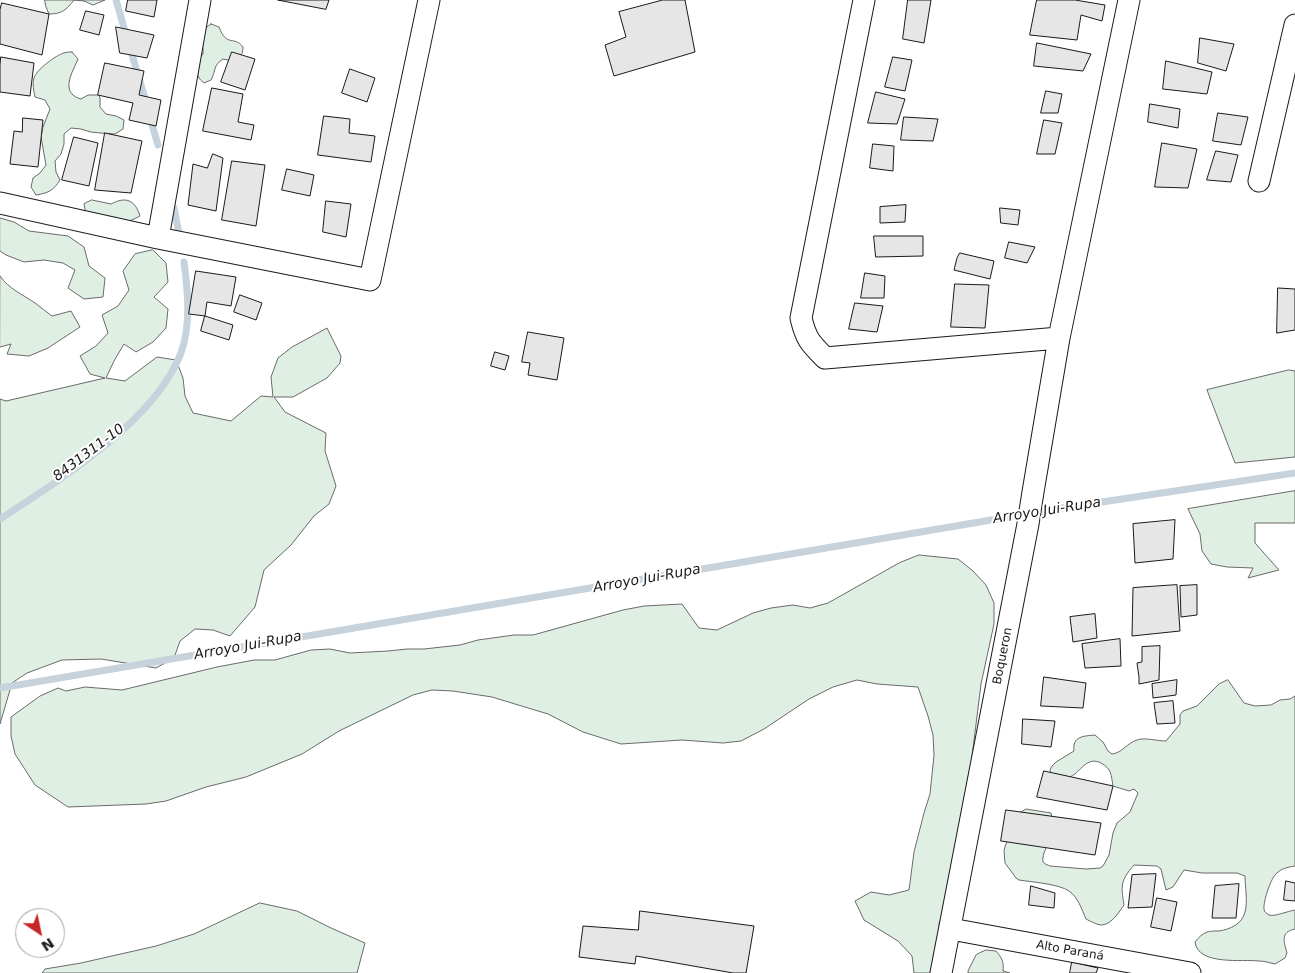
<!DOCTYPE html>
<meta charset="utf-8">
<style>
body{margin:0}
#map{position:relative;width:1295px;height:973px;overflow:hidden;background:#fff;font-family:"DejaVu Sans",sans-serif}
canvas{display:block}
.north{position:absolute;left:15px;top:908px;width:50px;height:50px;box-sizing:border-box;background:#fff;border:1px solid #a3a3a3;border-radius:50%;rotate:146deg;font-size:14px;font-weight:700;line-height:20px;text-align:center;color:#1a1a1a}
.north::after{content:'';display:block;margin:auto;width:18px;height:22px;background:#c62828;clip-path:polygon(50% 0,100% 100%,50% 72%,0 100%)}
</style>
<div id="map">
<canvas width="1295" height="973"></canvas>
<div class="north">N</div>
</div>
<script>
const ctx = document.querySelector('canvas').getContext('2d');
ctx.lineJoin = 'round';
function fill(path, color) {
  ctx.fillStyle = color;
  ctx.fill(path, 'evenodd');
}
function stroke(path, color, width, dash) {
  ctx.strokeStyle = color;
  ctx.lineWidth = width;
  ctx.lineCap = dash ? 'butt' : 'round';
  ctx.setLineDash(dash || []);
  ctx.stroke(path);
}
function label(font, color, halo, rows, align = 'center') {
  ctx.font = font + ' "DejaVu Sans",sans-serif';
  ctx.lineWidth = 4;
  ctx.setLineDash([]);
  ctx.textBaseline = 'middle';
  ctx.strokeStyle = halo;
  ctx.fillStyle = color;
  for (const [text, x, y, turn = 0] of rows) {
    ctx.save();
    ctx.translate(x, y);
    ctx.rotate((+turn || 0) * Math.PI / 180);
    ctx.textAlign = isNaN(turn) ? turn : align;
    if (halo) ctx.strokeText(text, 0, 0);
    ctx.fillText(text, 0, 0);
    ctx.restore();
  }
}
const green = new Path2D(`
 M45 0H105L93 5 84 1 74 0C66 10 62 14 49 14L46 7Z
 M211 24 219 27C227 48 234 35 243 47 243 55 240 57 233 61L223 59C213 65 216 71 211 80L204 83C195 76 197 71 197 61L203 54C204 42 196 33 211 24Z
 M72 52 78 59C74 69 63 86 73 95 75 97 78 98 81 99L88 95H98L100 97V107L106 114 116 116 124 120 123 129 115 134 100 133 91 132 81 129 71 128 64 134V144L61 154 55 161 56 172 60 180C53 191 48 193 36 195L31 187 33 178 40 173 46 165 41 137 43 127 50 109 45 100 35 97C34 91 32 84 34 78 36 70 56 55 64 53 67 52 69 52 72 52Z
 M92 200 111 204C126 196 135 200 140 216 126 224 118 223 103 222L98 214 96 216 86 214 84 204Z
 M0 218 14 222 29 231 68 236 84 247 89 266 105 278 103 297 84 299 68 288 75 270 63 263 44 260 24 262 6 255 0 251Z
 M153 250 166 263 168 282 154 297 168 309 166 328 153 342 136 352 124 344 114 361 106 378 125 381 157 357 176 360 183 378 185 396 193 413 231 421 261 396 273 397 271 377 278 358 292 347 327 328 341 356 340 363 327 378 293 397H274L285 412 326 433 325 451 336 486 329 504 314 516 291 545 264 570 255 607 230 636 213 630 195 629 180 641 174 658 156 668 101 659 62 660 27 673 12 683 0 724V399L6 401 105 378 90 374 80 356 96 346 108 333 102 315 118 306 129 290 123 271 135 254Z
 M0 276C9 289 22 294 35 303 41 307 46 312 52 316L71 311 80 327 48 348 29 356 7 354 11 344 0 347Z
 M1289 370 1295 371V457L1235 463 1207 390Z
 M1295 491V523H1255V543L1279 570 1248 578 1253 568 1227 567 1211 564 1202 551 1200 534 1188 509Z
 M919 555 958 559 973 571 986 585 994 603V624L981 684 966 805 953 888 939 924 944 943 935 973H914L912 956 898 941 864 920 855 901 871 892 889 895 909 890 914 852 924 813 930 794 934 755 933 735 928 716 918 687 877 684 857 680 833 687 809 699 764 729 741 741 723 743 682 740 621 744 583 732 548 714 492 697 453 691 432 690 413 695 378 712 339 731 302 754 246 777 206 787 166 801 146 804 68 807 35 785 15 754 11 736V717L40 696 58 688 66 691 85 687 122 690 217 667 254 660H275L311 650 330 649 350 653 388 651 407 649H424L460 645 478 640 514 635H533L623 610 644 606 682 604 699 628 717 630 753 613 771 608 793 605 810 608 828 603 899 563Z
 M1228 680 1244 703 1255 706 1271 705 1280 700 1290 699 1295 696V866C1289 867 1282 868 1277 873 1271 877 1263 902 1264 909 1264 912 1266 913 1269 915 1274 917 1288 911 1295 910V929C1280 932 1284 942 1287 953L1285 958 1275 964C1270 963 1265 961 1259 961 1243 959 1198 966 1195 942 1198 938 1202 934 1207 932 1210 931 1215 931 1219 931 1231 929 1242 924 1245 912 1248 901 1245 887 1245 876L1237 873H1202L1184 870 1173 887 1166 890 1161 869 1157 866 1134 865C1120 881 1121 886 1124 905 1119 912 1112 924 1102 925 1097 925 1090 921 1086 919 1082 910 1078 897 1069 891 1059 884 1032 882 1019 880L1016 878 1005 863 1004 850 1008 838 1021 812 1026 809 1032 810 1051 813C1053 821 1053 827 1052 834 1050 841 1041 855 1043 862 1044 864 1048 865 1050 866L1086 869 1100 868 1103 866 1109 855 1113 833 1117 823 1130 812 1138 793 1134 789 1129 791 1113 786C1111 775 1112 769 1101 763 1089 757 1083 767 1075 774 1072 776 1068 778 1065 781L1051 775 1050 770 1052 766 1056 762 1074 751C1072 736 1084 736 1095 735L1103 742 1108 751 1112 754C1122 753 1127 743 1137 740 1144 737 1157 741 1166 741L1180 724V715L1183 711 1197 706 1219 684Z
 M260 903 297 911 331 928 365 943 357 973H42L45 969 81 963 156 946 194 934Z
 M986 950 996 951C1002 958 1004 962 1003 971L1010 973H968V971L976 955Z`);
const stream = new Path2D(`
 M116 0 127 38
 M130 48 147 105
 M150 118 158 145
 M174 208 180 239
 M0 519C60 480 155 421 181 353 191 325 188 291 184 262
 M0 688 1062 508 1295 473`);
const building = new Path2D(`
 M128 0H157L154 17 126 11Z
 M278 0H329L326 9Z
 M663 0H685L695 52 614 76 605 45 626 37 619 12Z
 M908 0H931L924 43 903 39Z
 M1037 0H1075L1105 5 1102 21 1081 15 1077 40 1030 35Z
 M2 3 49 14 42 55 0 44V10Z
 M86 11 104 15 99 35 80 30Z
 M116 27 154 35 147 58 120 53Z
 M1200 38 1234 44 1226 71 1198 63Z
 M1037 43 1091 54 1083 71 1034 66Z
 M232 52 255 59 245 90 221 82Z
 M1 57 34 63 30 96 0 92V66Z
 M893 57 912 60 905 91 885 87Z
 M1166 61 1212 72 1207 94 1163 89Z
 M105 63 144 71 139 95 161 100 156 126 129 120 133 103 98 95Z
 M350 69 375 78 367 102 342 93Z
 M212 88 243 94 238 122 254 125 251 140 203 131Z
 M1046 91 1062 94 1058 113H1041Z
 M876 92 905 99 897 124 868 123Z
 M1150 104 1180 109 1178 128 1148 122Z
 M1218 113 1248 117 1241 145 1213 141Z
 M324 116 350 119 349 133 375 136 371 162 318 155Z
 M904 117 938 119 933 141 901 140Z
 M23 118 43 120 38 167 10 164 14 131 22 132Z
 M1044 120 1062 123 1055 154H1037Z
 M105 133 142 141 131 193 95 190Z
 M74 137 98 143 89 186 62 180Z
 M1162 143 1197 149 1188 188 1155 187Z
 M873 144 894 146 893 171 870 168Z
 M1216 151 1238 155 1231 182 1207 180Z
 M213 154 223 158 216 211 188 205 193 164 207 168Z
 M232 161 265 165 256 226 222 220Z
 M287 169 314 175 310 196 282 190Z
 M326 201 351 204 346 237 323 232Z
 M906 205 905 222 880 223V207Z
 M1000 208 1020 210 1018 225 1001 223Z
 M874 236H923V256L876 257Z
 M1009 242 1035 247 1027 263 1005 258Z
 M960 253 994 261 990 279 954 270 957 258Z
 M196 271 236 277 231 306 207 302 205 316 189 314Z
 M865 273 885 276 884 298H861Z
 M955 284 989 285 985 328 951 327Z
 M1278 288 1295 289V330L1277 333Z
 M240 295 262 303 256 320 234 312Z
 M855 303 883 306 877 332 849 329Z
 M205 316 233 325 229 340 201 331Z
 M528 332 564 338 557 380 528 375 530 363 522 362Z
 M495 352 509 356 505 370 491 366Z
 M1175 520 1173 559 1135 563 1133 524Z
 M1177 585 1180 631 1132 636 1133 588Z
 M1197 585V615L1181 617 1180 586Z
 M1095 614 1097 638 1073 642 1070 617Z
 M1120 639 1121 666 1085 668 1082 644Z
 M1160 646 1159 680 1139 684V677L1137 663 1142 662V647Z
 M1044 677 1086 683 1083 708 1041 706Z
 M1177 680 1176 695 1153 698 1152 684Z
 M1173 701 1175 723 1157 724 1154 703Z
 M1023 719 1055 721 1051 747 1022 744Z
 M1044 771 1113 786 1107 810 1037 797Z
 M1006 810 1101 823 1095 855 1001 841Z
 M1156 874 1152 907 1128 908 1132 875Z
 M1286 881 1295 883V901L1284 900Z
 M1239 884 1236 918H1212L1215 886Z
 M1031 886 1055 893 1054 908 1029 905Z
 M1157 898 1177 902 1171 931 1151 927Z
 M640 911 754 926 746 973H733L636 956 635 964 579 957 583 926 638 930Z
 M1072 962 1098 968 1096 973H1070Z`);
const street = new Path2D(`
 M864 0 801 318C806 339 810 343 825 358L1059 338
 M1259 181 1295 25
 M0 203 158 238 370 280 429 0
 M158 238 200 0
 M951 929 1190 973
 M941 973 1028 524 1033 492 1059 338 1129 0`);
const streetNames = [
 ["Boqueron",1003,656,-79],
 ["Alto Paraná",1070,951,10]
];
const waterNames = [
 ["8431311-10",89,453,-37],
 ["Arroyo Jui-Rupa",1047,511,-9],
 ["Arroyo Jui-Rupa",647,579,-10],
 ["Arroyo Jui-Rupa",248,646,-10]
];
fill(green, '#e0efe3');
stroke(green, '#6a6a6a', 1);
stroke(stream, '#c6d2dc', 7);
fill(building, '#e6e6e6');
stroke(building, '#1a1a1a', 1);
stroke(street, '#1a1a1a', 23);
stroke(street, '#fff', 21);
label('12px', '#1a1a1a', '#fff', streetNames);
label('italic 14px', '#1a1a1a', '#fff', waterNames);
</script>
